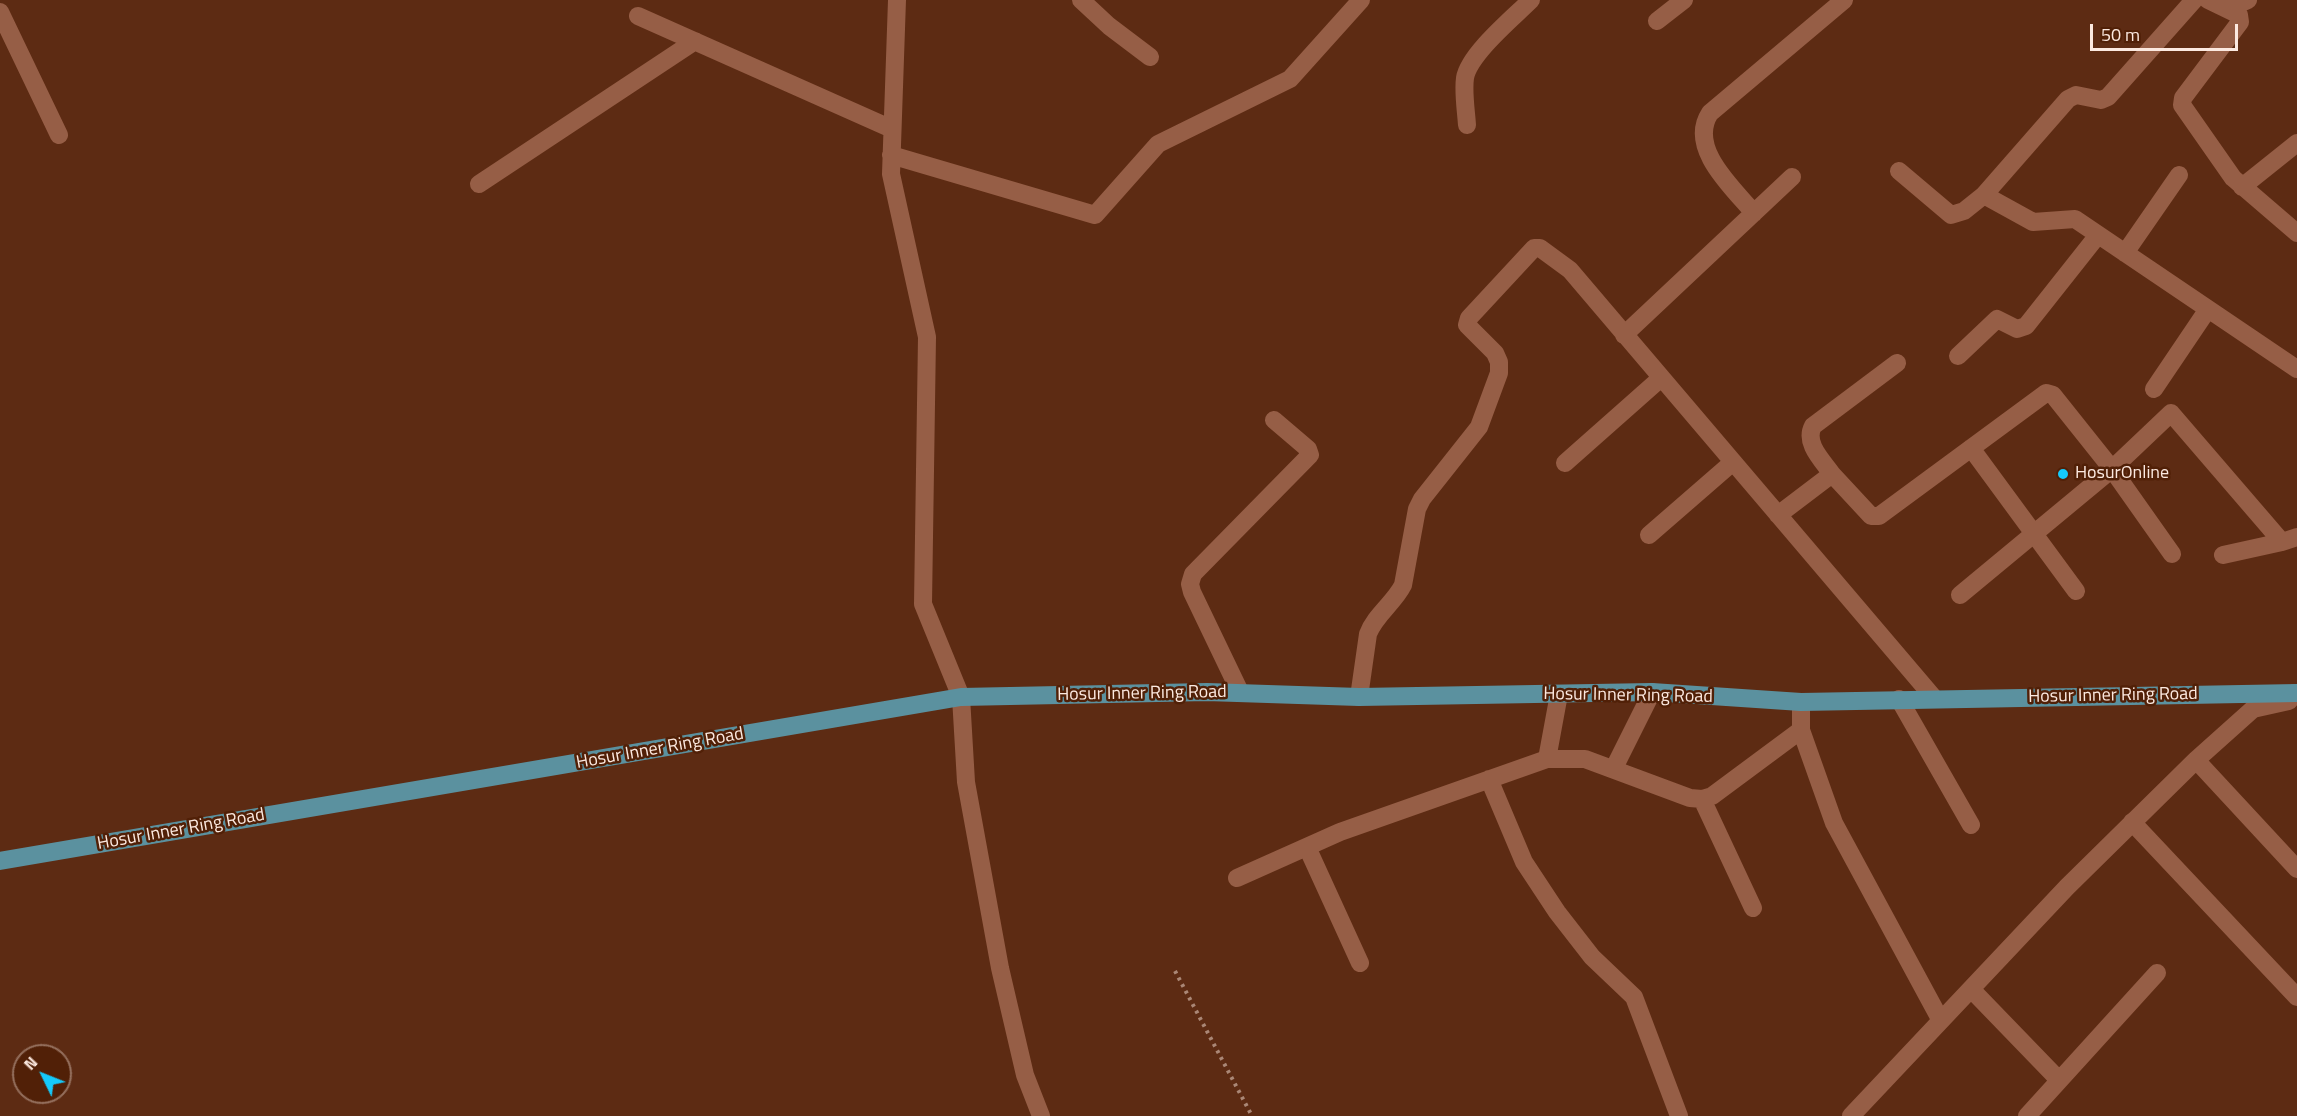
<!DOCTYPE html>
<style>
body{margin:0}
#map{position:relative;width:2297px;height:1116px;overflow:hidden;background:#5d2b13;font-family:"Titillium Web",sans-serif}
canvas{display:block}
.north{position:absolute;left:12px;top:1044px;width:60px;height:60px;box-sizing:border-box;background:#512007;border:2px solid #95705e;border-radius:50%;rotate:313deg;font-size:16px;font-weight:700;line-height:24px;text-align:center;color:#fce9e0}
.north::after{content:'';display:block;margin:auto;width:21px;height:27px;background:#15cafb;clip-path:polygon(50% 0,100% 100%,50% 72%,0 100%)}
.scale{position:absolute;left:2090px;top:24px;width:148px;height:27px;box-sizing:border-box;border:3px solid #fce9e0;border-top:0;padding-left:8px;font-size:18px;line-height:21px;white-space:nowrap;color:#fce9e0;-webkit-text-stroke:4px #512007;paint-order:stroke}
</style>
<div id="map">
<canvas width="2297" height="1116"></canvas>
<div class="north">N</div>
<div class="scale">50 m</div>
</div>
<script>
const ctx = document.querySelector('canvas').getContext('2d');
ctx.lineJoin = 'round';
function stroke(path, color, width, dash) {
  ctx.strokeStyle = color;
  ctx.lineWidth = width;
  ctx.lineCap = dash ? 'butt' : 'round';
  ctx.setLineDash(dash || []);
  ctx.stroke(path);
}
function label(font, color, halo, rows, align = 'center') {
  ctx.font = font + ' "Titillium Web",sans-serif';
  ctx.lineWidth = 5;
  ctx.setLineDash([]);
  ctx.textBaseline = 'middle';
  ctx.strokeStyle = halo;
  ctx.fillStyle = color;
  for (const [text, x, y, turn = 0] of rows) {
    ctx.save();
    ctx.translate(x, y);
    ctx.rotate((+turn || 0) * Math.PI / 180);
    ctx.textAlign = isNaN(turn) ? turn : align;
    if (halo) ctx.strokeText(text, 0, 0);
    ctx.fillText(text, 0, 0);
    ctx.restore();
  }
}
const path = new Path2D(`
 M1175 971 1252 1116`);
const minor = new Path2D(`
 M897 0 891 174 927 337 923 604 961 697 966 782 1000 968 1025 1075 1041 1116
 M1081 0 1109 26 1150 57
 M2194 0 2108 97 2101 100 2076 95 2068 99 1984 195 2033 222 2075 219 2297 369
 M2208 0 2239 15 2240 22 2183 98 2182 105 2233 178 2297 233
 M2227 9 2248 0
 M0 12 59 135
 M638 16 892 129
 M1657 21 1684 0
 M1467 125C1466 110 1463 92 1465 78 1469 54 1514 17 1531 0
 M891 155 1095 215 1158 144 1290 79 1361 0
 M1899 171 1951 215 1964 211 1984 195
 M479 184 695 41
 M2242 187 2297 143
 M1754 213C1734 189 1687 148 1710 113L1844 0
 M2125 253 2179 175
 M1624 335 1792 177
 M1958 356 1997 319 2017 329 2026 326 2098 235
 M2154 389 2208 309
 M1971 448 2076 591
 M1565 463 1661 378
 M1832 474C1822 460 1804 443 1813 426L1897 363
 M1778 515 1832 474 1871 516H1879L2046 393 2053 395 2112 469 2172 554
 M1649 535 1733 462
 M2223 555 2282 542
 M1960 595 2112 469 2171 413 2282 542 2297 537
 M1240 692 1192 592 1190 584 1193 574 1310 455 1308 449 1274 420
 M1359 697 1368 634C1375 615 1394 603 1403 585L1417 509 1422 499 1479 427 1499 373V362L1495 353 1467 325 1469 318 1534 248H1540L1570 270 1934 698
 M1899 699 1971 825
 M1801 702V730L1834 823 1940 1019
 M1547 759 1559 694
 M2196 760 2297 869
 M1614 768 1652 692
 M1489 779 1524 862 1557 912 1592 957 1634 997 1679 1116
 M1702 799 1753 908
 M2132 822 2297 997
 M1307 847 1360 963
 M1237 878 1340 832 1547 759H1585L1690 798 1702 799 1712 796 1801 730
 M1972 990 2059 1080
 M1851 1116 2067 887 2196 760 2253 709 2289 701 2294 693
 M2027 1116 2157 973`);
const major = new Path2D(`
 M0 861 961 697 1207 692 1359 697 1652 692 1801 702 2297 693`);
const markers = [
 [2063,474,6,"#15cafb"]
];
const poiNames = [
 ["HosurOnline",2075,474]
];
const streetNames = [
 ["Hosur Inner Ring Road",1142,694,-1],
 ["Hosur Inner Ring Road",1628,696,1],
 ["Hosur Inner Ring Road",2113,696,-1],
 ["Hosur Inner Ring Road",660,749,-10],
 ["Hosur Inner Ring Road",181,830,-10]
];
stroke(path, '#aa8776', 4, [3, 4.5]);
stroke(minor, '#965e46', 18);
stroke(major, '#5b919f', 18);
for (const [x, y, r, color] of markers) {
  const dot = new Path2D();
  dot.arc(x, y, r, 0, 2 * Math.PI);
  ctx.fillStyle = color;
  ctx.fill(dot);
  stroke(dot, '#512007', 2);
}
label('18px', '#fce9e0', '#512007', poiNames, 'left');
label('18px', '#fce9e0', '#512007', streetNames);
</script>
